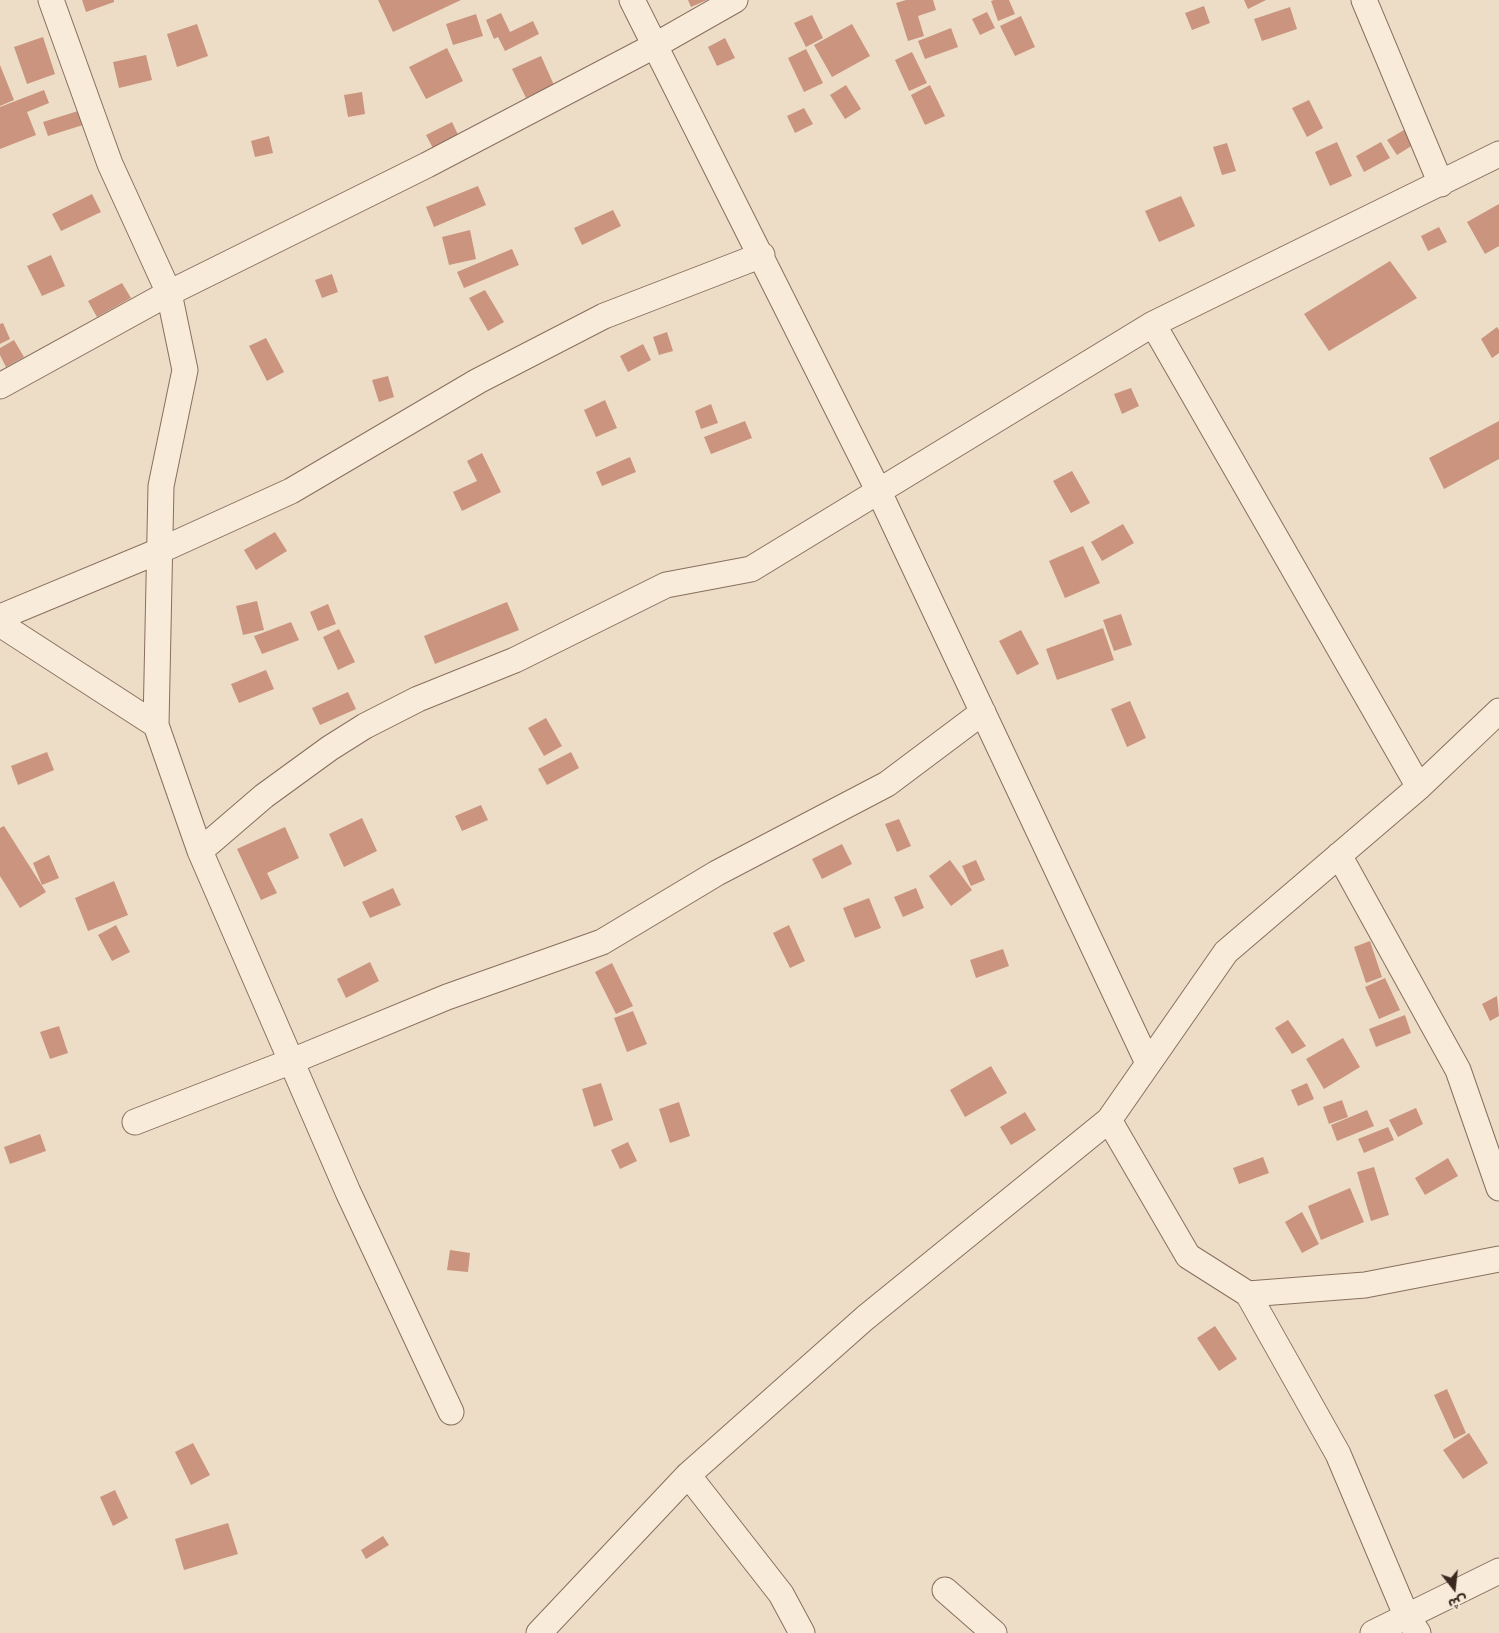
<!DOCTYPE html>
<meta charset="utf-8">
<style>
body{margin:0}
#map{position:relative;width:1499px;height:1633px;overflow:hidden;background:#edddc7;font-family:"Noto Serif","Noto Sans Arabic",serif}
canvas{display:block}
.north{position:absolute;left:1429px;top:1563px;width:50px;height:50px;-webkit-text-stroke:4px #f5e8d6;paint-order:stroke;rotate:164deg;font-size:14px;font-weight:700;line-height:20px;text-align:center;color:#392920}
.north::after{content:'';display:block;margin:auto;width:18px;height:22px;background:#392920;clip-path:polygon(50% 0,100% 100%,50% 72%,0 100%)}
</style>
<div id="map">
<canvas width="1499" height="1633"></canvas>
<div class="north">ش</div>
</div>
<script>
const ctx = document.querySelector('canvas').getContext('2d');
ctx.lineJoin = 'round';
function fill(path, color) {
  ctx.fillStyle = color;
  ctx.fill(path, 'evenodd');
}
function stroke(path, color, width, dash) {
  ctx.strokeStyle = color;
  ctx.lineWidth = width;
  ctx.lineCap = dash ? 'butt' : 'round';
  ctx.setLineDash(dash || []);
  ctx.stroke(path);
}
const building = new Path2D(`
 M82 0H114V2L86 12Z
 M378 0H461L393 32Z
 M688 0H707L691 7Z
 M906 0H933L936 10 918 16 924 36 908 41 896 3Z
 M994 0H1009L1015 14 998 21 991 1Z
 M1244 0H1266L1248 9Z
 M1204 6 1210 23 1192 30 1185 13Z
 M1290 7 1297 29 1262 41 1254 19Z
 M987 12 995 28 980 35 972 19Z
 M501 13 510 32 533 21 539 34 505 51 498 37 494 39 486 20Z
 M476 14 483 36 453 45 446 24Z
 M812 15 823 38 806 47 794 23Z
 M1021 16 1035 47 1015 56 1000 26Z
 M197 24 208 56 177 67 167 34Z
 M852 24 870 56 832 77 814 45Z
 M951 28 958 47 925 59 918 41Z
 M43 37 55 74 27 84 14 47Z
 M725 38 735 58 717 66 708 47Z
 M447 48 463 81 426 99 409 67Z
 M806 49 823 83 804 92 788 58Z
 M912 52 927 83 909 91 895 60Z
 M146 55 152 80 119 88 113 62Z
 M541 56 554 85 526 98 512 69Z
 M0 65 14 100 0 106Z
 M846 85 861 109 845 119 830 95Z
 M930 85 945 116 925 125 911 95Z
 M44 90 49 103 27 112 36 135 0 149V107Z
 M362 92 365 114 348 117 344 95Z
 M1309 100 1323 128 1307 137 1292 108Z
 M804 108 813 124 795 133 787 116Z
 M78 111 83 125 48 136 43 122Z
 M452 122 460 139 435 152 426 135Z
 M1404 130 1413 145 1397 155 1387 140Z
 M269 136 273 153 255 157 251 141Z
 M1337 142 1352 176 1330 186 1315 152Z
 M1381 142 1390 158 1364 172 1356 156Z
 M1227 143 1236 171 1222 175 1213 147Z
 M478 186 486 205 434 227 426 207Z
 M92 194 101 212 61 231 52 214Z
 M1181 196 1195 226 1159 242 1145 211Z
 M1499 204V246L1485 254 1467 222Z
 M613 210 621 226 582 245 574 228Z
 M1439 227 1447 242 1428 251 1421 236Z
 M470 230 476 259 449 265 442 237Z
 M512 249 519 265 464 288 457 272Z
 M51 255 65 286 42 296 27 266Z
 M1390 261 1417 298 1329 351 1304 314Z
 M332 274 338 292 322 298 315 280Z
 M122 283 131 298 97 317 88 301Z
 M485 290 504 322 488 331 469 298Z
 M3 323 10 339 0 344V324Z
 M1497 327 1499 330V353L1492 358 1481 339Z
 M667 332 673 351 659 355 653 337Z
 M266 338 284 372 267 381 249 346Z
 M14 340 24 357 6 367 0 355V348Z
 M643 344 651 360 628 372 620 356Z
 M388 376 394 397 379 402 372 380Z
 M1131 388 1139 406 1122 414 1114 394Z
 M605 400 617 428 596 437 584 410Z
 M711 404 718 423 701 429 695 411Z
 M745 421 752 438 711 454 704 437Z
 M1499 421V459L1444 489 1429 458Z
 M482 453 501 492 462 511 453 492 477 481 467 461Z
 M630 457 636 472 602 486 596 472Z
 M1072 471 1090 503 1071 513 1053 481Z
 M1123 524 1134 543 1102 561 1091 542Z
 M275 532 287 551 256 570 244 550Z
 M1083 546 1100 583 1065 598 1049 561Z
 M257 601 264 630 243 635 236 606Z
 M507 602 519 630 435 664 424 636Z
 M328 604 336 624 318 631 310 612Z
 M1121 614 1132 645 1114 651 1103 620Z
 M291 622 299 640 262 654 254 636Z
 M1103 628 1114 660 1057 680 1046 649Z
 M339 629 355 662 338 670 323 637Z
 M1021 630 1039 664 1017 675 999 641Z
 M266 670 274 689 239 703 231 684Z
 M348 692 356 709 320 725 312 708Z
 M1130 701 1146 738 1127 747 1111 709Z
 M546 718 562 746 544 756 528 728Z
 M47 752 54 770 18 785 11 766Z
 M571 752 579 768 547 785 538 769Z
 M481 805 488 820 462 831 455 816Z
 M362 818 377 851 344 867 329 834Z
 M899 819 911 846 897 852 885 824Z
 M4 826 46 892 20 908 0 876V828Z
 M285 827 299 858 267 873 277 893 261 900 237 849Z
 M842 844 852 864 822 879 812 859Z
 M49 855 59 878 42 885 33 863Z
 M950 860 972 890 951 906 929 876Z
 M976 860 985 880 971 886 962 866Z
 M114 881 128 915 88 931 75 898Z
 M393 888 401 905 370 918 362 902Z
 M916 888 924 908 903 917 894 897Z
 M869 898 881 928 855 938 843 908Z
 M116 925 130 952 112 961 98 935Z
 M789 925 805 961 790 968 773 933Z
 M1370 941 1382 977 1366 983 1354 947Z
 M1003 949 1009 966 976 978 970 960Z
 M370 962 379 981 346 998 337 979Z
 M612 963 633 1006 616 1014 595 972Z
 M1385 978 1400 1010 1379 1019 1365 987Z
 M1497 996 1499 1016 1490 1021 1482 1004Z
 M633 1011 647 1044 627 1052 614 1018Z
 M1405 1015 1411 1033 1376 1047 1369 1029Z
 M1288 1020 1306 1046 1292 1054 1275 1028Z
 M59 1026 68 1053 50 1059 40 1032Z
 M1343 1038 1360 1067 1324 1089 1306 1059Z
 M991 1066 1007 1093 965 1117 950 1090Z
 M601 1083 613 1120 594 1127 582 1089Z
 M1307 1083 1314 1099 1298 1106 1291 1090Z
 M1342 1100 1348 1117 1329 1124 1323 1107Z
 M679 1102 690 1136 670 1143 659 1109Z
 M1416 1108 1423 1124 1398 1137 1389 1120Z
 M1367 1110 1374 1126 1337 1141 1331 1125Z
 M1025 1112 1036 1130 1011 1145 1000 1127Z
 M1388 1127 1394 1140 1364 1153 1358 1139Z
 M40 1134 46 1151 10 1164 4 1147Z
 M628 1142 637 1161 620 1169 611 1150Z
 M1263 1157 1269 1173 1239 1184 1233 1168Z
 M1448 1158 1458 1176 1425 1195 1415 1178Z
 M1374 1167 1389 1215 1371 1221 1357 1172Z
 M1350 1188 1364 1222 1321 1240 1308 1206Z
 M1302 1212 1319 1244 1302 1253 1285 1222Z
 M450 1250 470 1253 468 1272 447 1270Z
 M1215 1326 1237 1359 1219 1371 1197 1338Z
 M1447 1389 1466 1433 1454 1439 1434 1395Z
 M1469 1433 1488 1463 1463 1479 1443 1450Z
 M193 1443 210 1475 191 1485 175 1452Z
 M115 1490 128 1518 113 1526 100 1497Z
 M228 1523 238 1554 184 1570 175 1539Z
 M383 1536 389 1545 366 1559 361 1550Z`);
const minor = new Path2D(`
 M51 0 110 164 169 293 185 370 161 486 156 725 200 851 348 1192 451 1412
 M632 0 879 492 1148 1063
 M1364 0 1441 184
 M1153 324 1419 787
 M0 386 169 293 427 165 654 46 735 0
 M0 617 159 551 291 491 478 381 604 316 762 255
 M0 624 156 725
 M200 851 264 796 330 748 365 726 418 699 515 660 666 585 751 569 1153 324 1499 154
 M1339 855 1458 1070 1499 1188
 M1109 1120 1188 1256 1248 1294 1365 1285 1499 1259
 M135 1122 292 1061 447 997 602 942 717 873 887 784 983 712
 M1248 1294 1338 1454 1406 1615 1418 1633
 M688 1475 781 1594 802 1633
 M945 1590 994 1633
 M539 1633 688 1475 865 1318 1109 1120 1226 952 1419 787 1499 711
 M1373 1633 1499 1571`);
fill(building, '#ca947e');
stroke(minor, '#886f5d', 27);
stroke(minor, '#f8ebda', 25);
</script>
